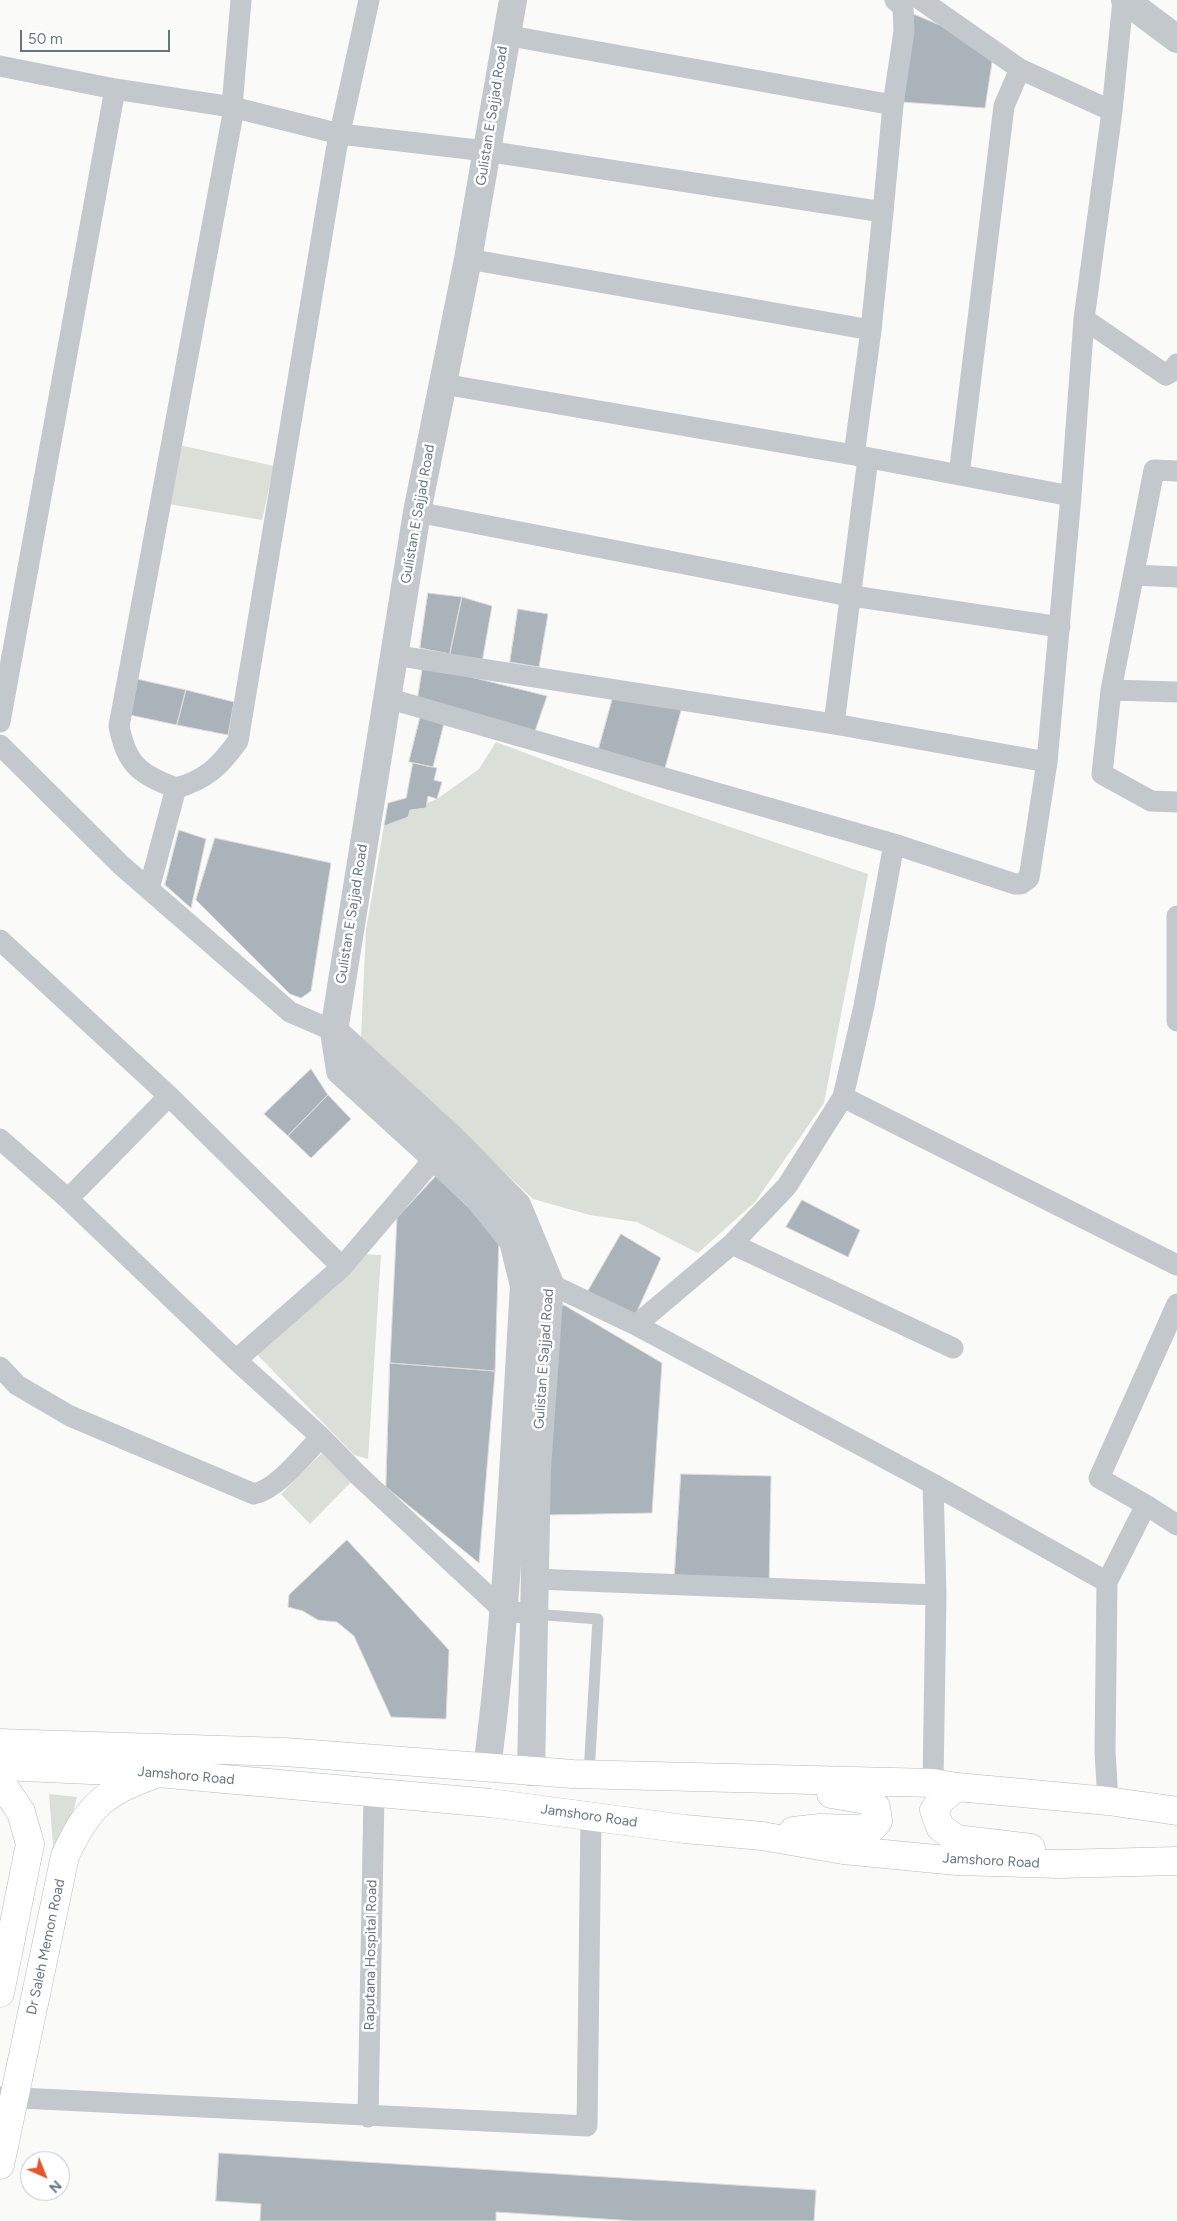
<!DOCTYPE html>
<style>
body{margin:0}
#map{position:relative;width:1177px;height:2221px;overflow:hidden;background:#fafaf8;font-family:Figtree,sans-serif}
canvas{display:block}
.north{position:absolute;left:20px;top:2151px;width:50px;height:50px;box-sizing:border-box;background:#fff;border:1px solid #c1c8cd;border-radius:50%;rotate:136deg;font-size:14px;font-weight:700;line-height:20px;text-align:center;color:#657683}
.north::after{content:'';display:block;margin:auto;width:18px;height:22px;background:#e4572e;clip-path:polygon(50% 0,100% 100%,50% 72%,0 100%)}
.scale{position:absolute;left:20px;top:30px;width:150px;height:22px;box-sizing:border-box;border:2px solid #657683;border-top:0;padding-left:6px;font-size:15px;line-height:18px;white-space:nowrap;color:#657683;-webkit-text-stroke:4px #fff;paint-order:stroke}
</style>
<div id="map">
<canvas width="1177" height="2221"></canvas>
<div class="north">N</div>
<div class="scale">50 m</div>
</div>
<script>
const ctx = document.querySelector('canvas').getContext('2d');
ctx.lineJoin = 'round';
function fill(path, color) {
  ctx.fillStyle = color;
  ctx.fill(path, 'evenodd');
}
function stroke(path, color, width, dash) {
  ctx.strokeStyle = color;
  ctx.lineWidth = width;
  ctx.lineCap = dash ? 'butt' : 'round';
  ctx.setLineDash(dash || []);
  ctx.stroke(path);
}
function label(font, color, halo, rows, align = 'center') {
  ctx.font = font + ' Figtree,sans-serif';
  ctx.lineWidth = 5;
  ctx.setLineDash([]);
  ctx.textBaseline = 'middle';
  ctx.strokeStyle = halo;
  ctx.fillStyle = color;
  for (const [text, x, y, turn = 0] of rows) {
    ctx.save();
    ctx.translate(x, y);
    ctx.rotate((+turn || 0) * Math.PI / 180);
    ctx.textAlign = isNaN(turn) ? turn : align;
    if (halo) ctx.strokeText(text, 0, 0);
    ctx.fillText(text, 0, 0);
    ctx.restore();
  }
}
const green = new Path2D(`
 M179 445 274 466 262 520 169 504Z
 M496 742 648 799 868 874 824 1103 755 1202 698 1253 637 1222 590 1215 533 1199 361 1037 366 930 385 820 437 799 479 769Z
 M362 1254 381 1255 368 1459 354 1455 253 1350Z
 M328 1447 353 1480 310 1524 281 1494Z
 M49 1794 77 1797 46 1920 42 1918 53 1845Z`);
const building = new Path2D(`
 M911 13 961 34 993 56 985 108 902 102Z
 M428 593 462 597 450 654 420 648Z
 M462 597 492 606 482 662 450 654Z
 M518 609 548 614 539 667 510 662Z
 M423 665 547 696 533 737 417 703Z
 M137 679 186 690 177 725 130 715Z
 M186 690 234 702 228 735 177 725Z
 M613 697 682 707 663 775 597 755Z
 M421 714 445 719 433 767 409 762Z
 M413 763 437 768 434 780 442 782 437 799 428 796 426 808 410 810 408 817 384 826 388 803 406 798Z
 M179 830 206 839 191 908 165 885Z
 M215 838 331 863 311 991 301 998 290 994 196 900Z
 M311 1069 328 1095 288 1136 264 1114Z
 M328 1095 351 1119 311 1158 288 1136Z
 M436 1176 499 1237 495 1371 390 1363 397 1218Z
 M802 1200 860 1230 848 1257 786 1227Z
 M621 1234 661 1258 634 1318 588 1291Z
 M564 1305 662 1363 652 1513 544 1515 547 1312Z
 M390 1363 495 1371 479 1563 386 1487Z
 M681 1474 771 1476 769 1588 674 1585Z
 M347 1540 449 1650 446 1719 391 1717 354 1636 337 1622 318 1620 303 1611 288 1607 289 1595Z
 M219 2153 816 2190 814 2221H636L496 2212V2221H260L261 2204 216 2201Z`);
const service = new Path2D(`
 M534 1614 598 1619 589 1774`);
const minor = new Path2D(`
 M921 0 1020 69 1112 111
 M505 35 893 105
 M0 66 115 89 232 107 340 134 486 151 883 212 871 330 854 455 1071 496 1084 319 1112 111 1123 0
 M232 107 241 0
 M883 212 893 105 904 31 903 7 895 0
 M468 259 871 330
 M1084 319 1166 375 1171 372 1177 364
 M443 384 854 455
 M1177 471 1154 470 1111 690 1102 774 1151 801 1177 802
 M959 475 1004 106 1020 69
 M417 512 839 594 1060 627
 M1134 575 1177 577
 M1111 690 1177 692
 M387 698 894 844 1015 884H1021L1029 878 1047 762 834 724 393 655
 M0 722 115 89
 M834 724 868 458
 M0 745 121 865 290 1012 334 1031
 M1047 762 1071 496
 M176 788C206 780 220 766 238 741L336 151 369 0
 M149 889 176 788C140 775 126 764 119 726L232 119
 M1177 916V1021
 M0 940 169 1096 342 1267
 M843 1097 1177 1265
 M0 1139 68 1199 236 1360 321 1437 358 1475 504 1611 534 1614
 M68 1199 169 1096
 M732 1244 953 1348
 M550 1284 636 1325 732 1244 787 1186 843 1097 864 1006 894 844
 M236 1360 342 1267 445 1146
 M0 1367 17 1385 70 1416 254 1494C278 1489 304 1454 321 1437
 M933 1484 1107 1582 1105 1751 1108 1801
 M1146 1505 1177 1525
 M535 1579 936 1595 933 1484 636 1325
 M1107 1582 1146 1505 1099 1478 1177 1304
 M933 1783 936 1595
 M0 2097 587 2126 591 1816
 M368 2117 374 1794`);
const tertiary = new Path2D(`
 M1125 0 1177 39
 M334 1031 451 1138 517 1205 550 1284 537 1469 531 1772
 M487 1768C508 1608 514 1447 524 1286L513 1241 476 1195 340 1071 334 1031 417 512 468 259 513 0`);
const primary = new Path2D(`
 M0 1785 6 1790 21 1812 30 1844 0 1993
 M0 2165 65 1856C89 1804 105 1792 158 1773`);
const trunk = new Path2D(`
 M0 1743 285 1752 573 1774 933 1783 957 1787 1108 1801 1177 1811
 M0 1766 158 1773 490 1803 685 1829 762 1836 843 1850 957 1861 1059 1864 1177 1861
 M957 1787 942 1799 934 1810 940 1827 956 1839 1031 1848
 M793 1831 820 1828 858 1829 873 1827 878 1821 876 1807 866 1800 831 1794`);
const streetNames = [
 ["Gulistan E Sajjad Road",492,116,-81],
 ["Gulistan E Sajjad Road",418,514,-80],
 ["Gulistan E Sajjad Road",352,914,-81],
 ["Gulistan E Sajjad Road",544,1359,-86],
 ["Jamshoro Road",186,1776,5],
 ["Jamshoro Road",589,1816,8],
 ["Jamshoro Road",991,1861,3],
 ["Dr Saleh Memon Road",46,1947,-78],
 ["Raputana Hospital Road",371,1955,-89]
];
fill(green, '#dadfd7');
fill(building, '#aab3b9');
stroke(building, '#dcdcda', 1);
stroke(primary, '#b5babe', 29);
stroke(trunk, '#b4b9bd', 29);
stroke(service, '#c3c8cc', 11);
stroke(minor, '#c3c8cc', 21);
stroke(tertiary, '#c3c8cc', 28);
stroke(primary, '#fff', 28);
stroke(trunk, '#fff', 28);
label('14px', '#657683', '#fff', streetNames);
</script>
